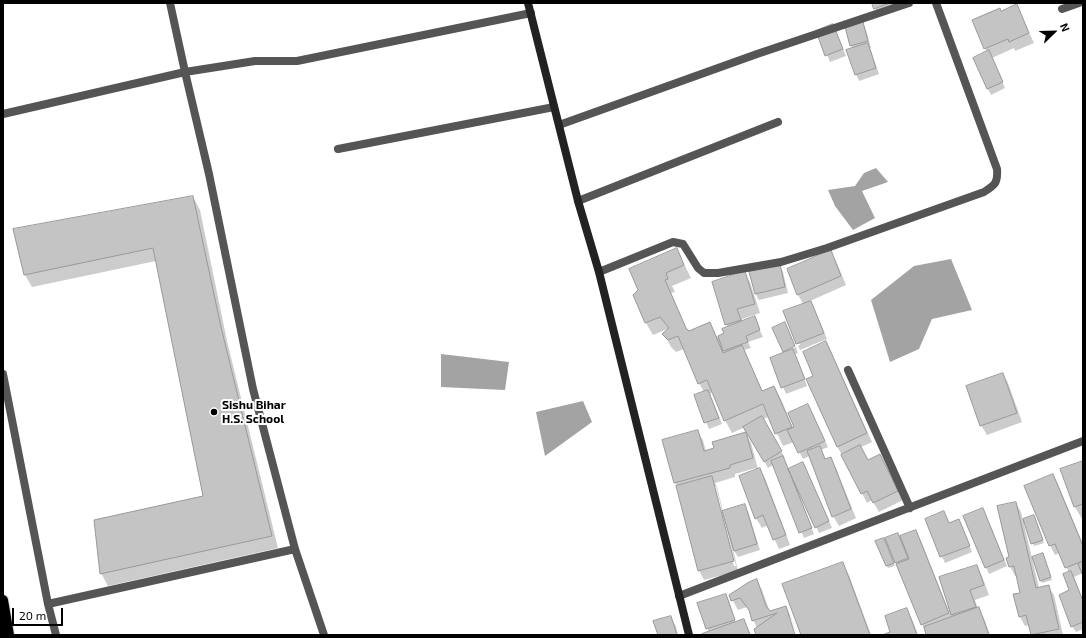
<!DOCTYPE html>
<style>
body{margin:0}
#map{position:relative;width:1086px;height:638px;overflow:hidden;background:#fff;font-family:"Exo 2",sans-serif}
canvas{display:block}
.frame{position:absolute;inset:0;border:4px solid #000;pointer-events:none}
.north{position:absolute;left:1034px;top:12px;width:40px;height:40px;-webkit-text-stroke:3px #fff;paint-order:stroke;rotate:67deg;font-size:11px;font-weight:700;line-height:16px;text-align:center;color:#000}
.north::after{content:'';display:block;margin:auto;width:14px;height:18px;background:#000;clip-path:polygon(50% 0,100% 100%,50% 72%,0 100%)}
.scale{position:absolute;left:12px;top:608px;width:51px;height:18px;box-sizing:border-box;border:2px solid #000;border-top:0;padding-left:5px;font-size:12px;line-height:14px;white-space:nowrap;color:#000;-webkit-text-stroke:3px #fff;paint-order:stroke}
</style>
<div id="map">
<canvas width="1086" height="638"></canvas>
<div class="frame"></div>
<div class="north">N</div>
<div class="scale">20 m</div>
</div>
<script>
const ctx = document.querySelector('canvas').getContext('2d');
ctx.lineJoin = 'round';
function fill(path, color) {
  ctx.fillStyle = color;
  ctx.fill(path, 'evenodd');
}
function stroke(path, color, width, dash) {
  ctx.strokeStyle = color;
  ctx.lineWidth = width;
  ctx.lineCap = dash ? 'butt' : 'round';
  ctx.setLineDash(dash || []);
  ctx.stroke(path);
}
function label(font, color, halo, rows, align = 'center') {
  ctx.font = font + ' "Exo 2",sans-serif';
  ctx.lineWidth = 4;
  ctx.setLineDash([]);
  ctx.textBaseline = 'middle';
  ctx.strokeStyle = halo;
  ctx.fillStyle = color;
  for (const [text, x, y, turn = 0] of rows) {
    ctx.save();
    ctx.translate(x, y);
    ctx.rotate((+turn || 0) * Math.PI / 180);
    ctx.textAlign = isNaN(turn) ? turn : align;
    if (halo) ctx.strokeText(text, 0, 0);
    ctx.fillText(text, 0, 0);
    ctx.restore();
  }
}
const water = new Path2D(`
 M876 168 888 182 862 191 875 218 853 230 835 206 828 190 855 186 864 173Z
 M951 259 972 310 932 319 919 349 890 362 871 300 914 266Z
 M441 354 509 362 505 390 441 387Z
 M583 401 592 422 545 456 536 412Z`);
const shadow = new Path2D(`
 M873 3H907L878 15Z
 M1016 5 1034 43 1015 51 1014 48 992 58 1005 88 991 95 988 89 987 52 973 21 1001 12Z
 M863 24 866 30 871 48H870L879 74 859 81 856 74 853 49 851 45Z
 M817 31 836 32 846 56 830 62Z
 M193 197 200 210 227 341 278 548 108 586 101 573 204 497 156 261 32 287 25 275 14 230Z
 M677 250 691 278 672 286 675 292 671 293 688 332 710 323 717 337 725 334 728 328 713 282 744 273 750 282 760 313 742 319 743 322 754 318 763 337 748 342 751 348 744 350 763 392 774 387 781 399 793 428 811 412 828 447 821 450 826 460 831 459 836 468 856 518 839 526 833 516 809 456 803 459 794 442 783 446 769 417 763 419 785 458 783 459 788 470H806L832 528 819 533 800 492 798 493 814 534 804 538 773 465 768 468 745 427 732 433 725 420 713 392 710 394 722 424 709 429 695 396 704 392 699 383 684 349 676 352 671 347 664 334 670 328 653 335 646 323 634 295Z
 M830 251 836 261 846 285 810 301 814 308 827 339 800 350 798 346 800 345V344H797L804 305 798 295 788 269Z
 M780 266 783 272 788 293 759 300 755 293Z
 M796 347 798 353 795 354 807 386 786 394 771 358Z
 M831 352 872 442 861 447 868 461 885 465 903 500 879 512 872 500 867 503 837 446 815 376Z
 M1003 374 1008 383 1022 422 987 435 981 425Z
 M697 431 703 440 706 452 715 449 745 433 751 443 758 469H759L765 478 790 545 779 549 768 525 762 528 756 518V468L735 474V477L715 483 717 487 723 511 744 505 748 511 760 550 738 557 733 549 738 571 704 580 699 570 679 490 675 483 663 440ZM714 486H716L736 566H734Z
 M1083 462V519H1082L1075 507Z
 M1053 475 1058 484 1083 544V573L1074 577 1083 600V629L1076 632 1072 626 1069 573 1060 553 1055 555 1050 545Z
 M1016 503 1021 512 1023 520 1033 517 1044 543 1034 546 1025 523 1024 524 1039 588 1048 586 1054 595 1063 635H1032L1030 625 1025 626 1020 617 1014 595 1022 593 1017 576H1015L1010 566Z
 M944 512 949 524 962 526 972 552 945 563 926 520Z
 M986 515 1007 566 989 574 986 567Z
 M915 531 921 541 950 614 952 613 977 566 982 576 989 595 975 600 978 609 984 618 990 635H927L922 624 896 562 898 535 902 542Z
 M885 542 895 566 888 568 887 566Z
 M1043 554 1052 580 1042 583 1041 581Z
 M842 563 849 575 871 635H802Z
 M757 580 762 590 770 612 786 607 791 617 797 635 790 616H788L794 635H757V628L747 607 738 610 730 595Z
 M726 595 729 601 736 623 744 620 751 635H703L709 633 698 603Z
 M906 609 912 619 918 635H885L892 632Z
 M670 617 676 626 678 635H659Z`);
const building = new Path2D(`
 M872 3H890L874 9Z
 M1017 4 1029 33 1009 42 1008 39 984 49 972 20 1000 8 1001 11Z
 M863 22 868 41 850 46 845 27Z
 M833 24 843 49 825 56 816 31Z
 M868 43 876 68 855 75 846 50Z
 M989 50 1003 82 987 89 973 58Z
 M193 196 221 327 272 536 100 574 94 520 203 496 153 248 24 275 13 229Z
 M677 248 684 265 666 273 668 279 665 280 686 328 689 331 710 322 723 353 742 345 762 391 774 386 792 427 775 434 763 404 724 421 707 380 698 384 678 336 668 340 662 334 669 328 660 317 645 323 633 295 638 290 629 269Z
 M831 250 841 276 797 295 787 269Z
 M780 264 785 287 755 294 749 272Z
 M745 271 755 304 737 309 741 320 725 325 712 282Z
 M811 301 824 333 796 344 783 311Z
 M755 316 760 330 746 336 748 342 723 351 718 336 724 333 722 329Z
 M785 322 795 346 783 352 772 328Z
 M826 341 867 433 837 447 806 379 813 376 803 352Z
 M793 349 805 379 781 388 770 358Z
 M1003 373 1017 413 980 426 966 386Z
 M708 390 719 418 704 423 694 395Z
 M808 404 825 441 798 453 787 430 794 427 788 413Z
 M762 416 782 451 764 462 743 427Z
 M698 430 704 451 714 448 712 442 746 432 753 458 730 465V468L674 483 662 440Z
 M860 445 868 460 880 454 898 491 873 503 867 491 861 494 841 455Z
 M820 446 825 459 831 457 851 509 832 517 807 451Z
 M783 456 812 528 799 533 771 461Z
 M1083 461V504L1074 507 1060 469Z
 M803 462 829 521 815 528 788 469Z
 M760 468 786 535 773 540 763 515 755 519 739 476Z
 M1053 474 1083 546V561L1065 568 1055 544 1049 546 1024 486Z
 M712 476 734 561 698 571 676 486Z
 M1016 502 1036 588 1049 585 1059 629 1031 635 1026 615 1019 617 1013 594 1020 593 1014 566 1009 567 1006 558 1009 557 997 506Z
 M745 504 757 544 734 551 722 511Z
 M983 508 1004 560 985 568 963 516Z
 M944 511 949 523 959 519 970 546 940 557 925 519Z
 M1034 515 1043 540 1031 544 1023 519Z
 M916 530 949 613 921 625 896 564 909 559 900 536Z
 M898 533 908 558 895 563 885 538Z
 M884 538 894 563 886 566 875 541Z
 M1043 553 1051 577 1040 581 1032 557Z
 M1083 561V576L1078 564Z
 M843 562 870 635H801L782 584Z
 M977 565 984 585 970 590 976 607 951 615 939 577Z
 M1071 571 1083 601V622L1071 627 1059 595 1069 590 1063 574Z
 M757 579 766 606 770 611 786 606 795 635H756L754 629 777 613 752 621 749 610 740 598 731 601 729 595 749 582Z
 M726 594 735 620 706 629 697 603Z
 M979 607 989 635H926L924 627Z
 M907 608 917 635H882L890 632 885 616Z
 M671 616 677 635H658L653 621Z
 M744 619 750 635H702V634Z`);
const street = new Path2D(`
 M170 3 185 72 209 174 253 389 295 549 324 635
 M1062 9 1079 3
 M3 114 185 72 255 61H297L531 13
 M559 125 757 54 909 3
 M338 149 554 107
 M578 201 778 122
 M599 272 673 242 683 244 698 268 704 273H718L781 262 827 248 984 192C995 185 998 183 997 169L936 3
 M848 370 910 508
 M3 374 48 604 56 635
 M679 596 1083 441
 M48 604 295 549`);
const secondary = new Path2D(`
 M528 3 578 201 599 272 689 635`);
const primary = new Path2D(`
 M3 600 9 635`);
const markers = [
 [214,412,4,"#000"]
];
const poiNames = [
 ["Sishu Bihar",222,405],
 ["H.S. School",222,419]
];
fill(water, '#a3a3a3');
fill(shadow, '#0003');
fill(building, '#c4c4c4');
stroke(building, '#999', 1);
stroke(primary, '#dbdbdb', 12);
stroke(street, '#555', 8);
stroke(secondary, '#222', 8);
stroke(primary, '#000', 10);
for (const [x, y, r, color] of markers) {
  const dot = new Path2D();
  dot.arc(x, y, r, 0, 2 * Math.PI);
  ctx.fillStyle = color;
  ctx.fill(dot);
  stroke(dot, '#fff', 1.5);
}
label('bold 12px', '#000', '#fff', poiNames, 'left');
</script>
